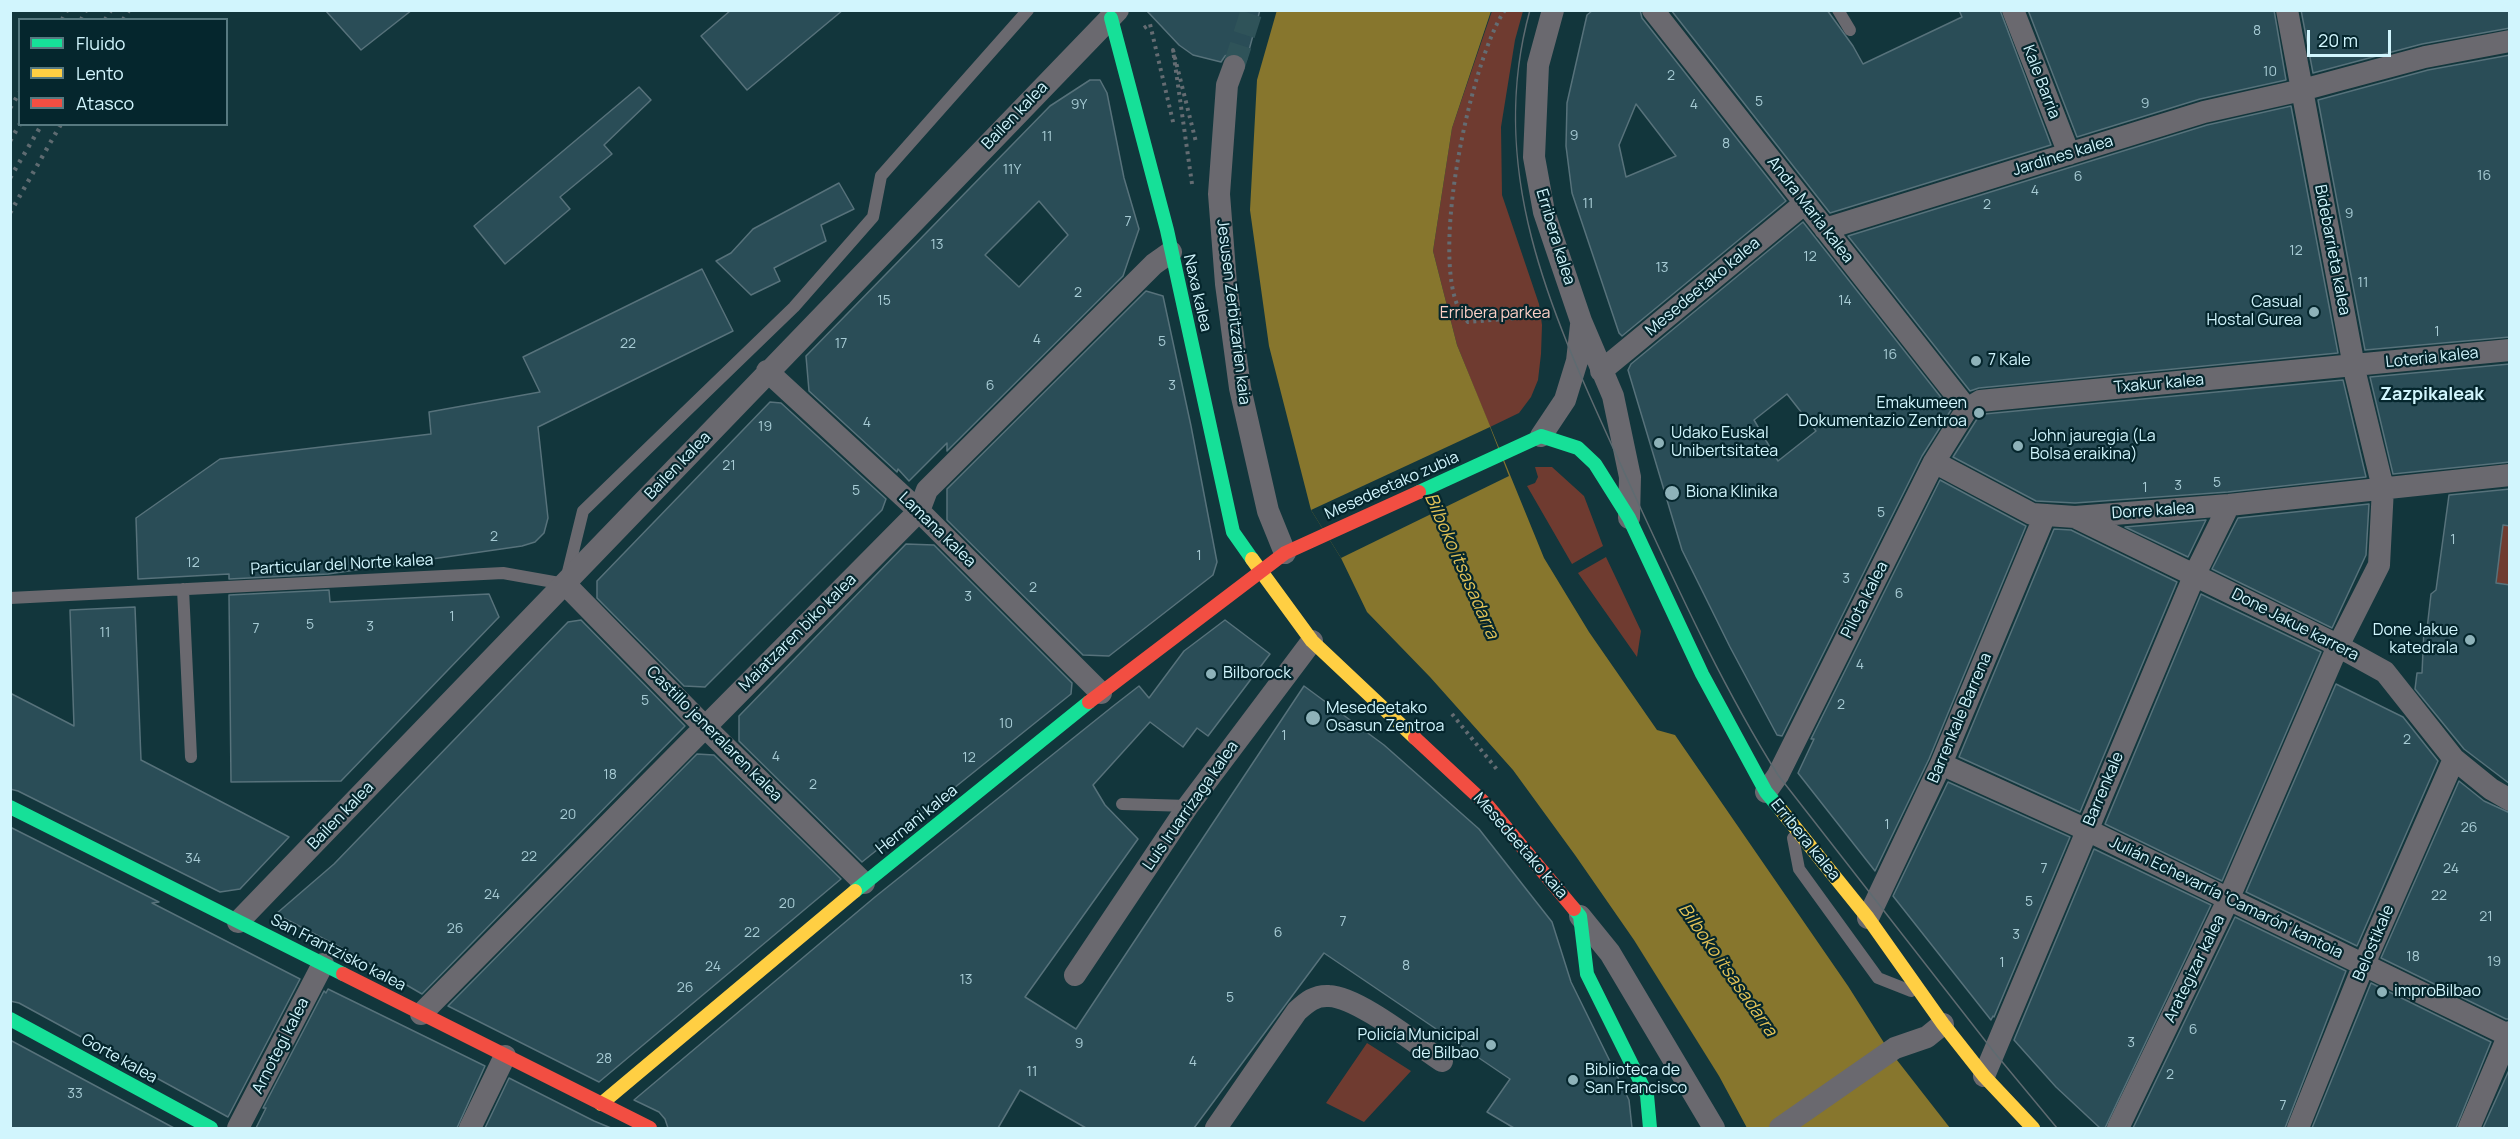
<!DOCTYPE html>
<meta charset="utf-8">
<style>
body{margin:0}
#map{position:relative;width:2520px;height:1139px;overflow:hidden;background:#12363c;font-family:Manrope,sans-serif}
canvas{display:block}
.frame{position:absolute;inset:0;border:12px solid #d1f5fd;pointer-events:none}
.legend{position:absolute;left:18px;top:18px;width:210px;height:108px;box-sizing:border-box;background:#05262d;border:2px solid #577980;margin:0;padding:8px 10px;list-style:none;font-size:18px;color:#d1f5fd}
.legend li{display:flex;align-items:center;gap:12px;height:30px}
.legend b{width:30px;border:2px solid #577980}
.scale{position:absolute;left:2307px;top:30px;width:84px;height:27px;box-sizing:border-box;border:3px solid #d1f5fd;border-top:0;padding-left:8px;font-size:18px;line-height:21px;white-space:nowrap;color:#d1f5fd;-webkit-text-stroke:4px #05262d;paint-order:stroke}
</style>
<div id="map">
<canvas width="2520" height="1139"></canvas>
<div class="frame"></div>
<ul class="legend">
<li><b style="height:8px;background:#16e098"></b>Fluido</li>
<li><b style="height:8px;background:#ffcf43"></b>Lento</li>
<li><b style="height:8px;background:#f24e42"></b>Atasco</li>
</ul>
<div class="scale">20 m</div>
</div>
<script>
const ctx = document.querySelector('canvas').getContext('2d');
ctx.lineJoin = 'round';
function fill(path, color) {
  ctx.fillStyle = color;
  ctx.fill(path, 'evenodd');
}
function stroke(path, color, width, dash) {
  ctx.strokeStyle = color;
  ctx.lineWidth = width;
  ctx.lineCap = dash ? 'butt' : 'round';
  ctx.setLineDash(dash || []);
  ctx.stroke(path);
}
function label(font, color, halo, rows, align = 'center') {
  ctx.font = font + ' Manrope,sans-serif';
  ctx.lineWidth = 4.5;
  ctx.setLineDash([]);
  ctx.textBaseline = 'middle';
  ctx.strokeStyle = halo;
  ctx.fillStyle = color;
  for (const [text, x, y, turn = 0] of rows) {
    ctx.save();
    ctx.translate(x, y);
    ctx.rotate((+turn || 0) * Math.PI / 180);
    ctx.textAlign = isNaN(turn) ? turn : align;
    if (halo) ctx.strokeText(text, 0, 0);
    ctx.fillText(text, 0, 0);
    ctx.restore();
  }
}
const green = new Path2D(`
 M1492 11H1523L1515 40 1501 127 1502 195 1539 304 1542 325 1541 354 1538 380 1531 397 1519 413 1490 427 1457 345 1433 251 1452 128Z
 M1535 467H1552L1584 496 1603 546 1572 564 1527 486 1535 483 1538 477Z
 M2503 525 2509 526V585L2496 583Z
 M1606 557 1641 631 1637 657 1578 573Z
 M1367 1043 1411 1071 1364 1122 1326 1103Z`);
const water = new Path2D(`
 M1277 10 1491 11 1452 128 1433 251 1457 345 1544 558 1589 632 1657 730 1675 735 1848 986 1886 1046 1950 1128H1747L1719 1076 1634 940 1575 855 1513 770 1430 677 1367 612 1341 558 1311 510 1269 346 1250 210 1257 80Z`);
const pier = new Path2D(`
 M1490 427 1509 476 1341 558 1311 510Z`);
const building = new Path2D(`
 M325 10H412L361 50Z
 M731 10H843L747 90 701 36Z
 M1146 10H1260L1246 61 1239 54 1232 53 1225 56 1221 62 1193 55 1179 45Z
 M1593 10H1640L1642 18 1786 201 1622 336 1619 333 1572 193 1566 146 1567 103 1587 15ZM1636 104 1676 156 1626 177 1619 145Z
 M1671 10H1827L1853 46 1863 64 1962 17 1959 10H2000L2051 145 1830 213Z
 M2028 10H2274L2286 80 2200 99 2077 137Z
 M2301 10H2510V28L2422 44 2313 73Z
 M2510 55V337L2365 350 2318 100 2428 70Z
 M1090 80H1100L1107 93 1124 178 1139 229 1123 276 947 451V443L909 481 898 469 897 472 809 391 806 356 1050 106ZM1039 201 1068 235 1019 287 985 255Z
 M639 87 651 100 604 145 612 154 560 197 570 209 505 264 474 226Z
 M2291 106 2338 353 1979 388 1970 391 1848 236 2207 125Z
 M839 183 854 209 821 225 826 241 774 268 780 281 751 295 716 261 731 253 753 229Z
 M1803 222 1951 410 1922 456 1782 736 1777 735 1730 647 1682 550 1628 370 1631 364ZM1787 394 1816 431 1778 461 1754 420Z
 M702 269 733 331 538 427 548 518 544 533 535 542 522 546 328 574 229 579V574L138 579 136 518 220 459 431 434 429 412 540 392 523 357Z
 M1146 291 1163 296 1191 426 1217 562 1213 575 1109 656 1083 655 947 520V489Z
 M2510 364V462L2393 474 2370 377Z
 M2343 380 2366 477 2228 492 2075 503 2036 501 1953 457 1977 419 1984 414Z
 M770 402 781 403 886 499 882 510 705 687 684 686 597 598V581Z
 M1940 480 2026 526 1929 759 1875 871 1798 773 1814 739H1811Z
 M2510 489V526L2503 525 2496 583 2510 585V784L2464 749 2415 689 2417 673H2422L2424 629H2427L2431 594 2436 590 2449 495Z
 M2369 504 2366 555 2332 628 2212 569 2238 518Z
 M2206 520 2188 557 2125 527Z
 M2054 529 2071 530 2177 582 2080 812 1959 757Z
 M906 544 934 545 1072 683 1071 694 862 862 739 741V716Z
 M329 590 330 602 489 594 499 617 341 781 231 782 229 595Z
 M2201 594 2321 652 2222 881 2105 824Z
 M135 607 141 760 289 837 240 889 220 892 18 791 10 789V693L74 726 70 610Z
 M581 620 685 726 422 994 353 954 276 914 334 864 568 622Z
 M1225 620 1270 654 1208 736 1197 728 1183 747 1150 722 1093 785 1105 805 1138 839 1025 997 1076 1029 1304 686 1384 745 1479 829 1552 922 1571 982 1629 1100 1632 1128H1514L1487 1112 1510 1079 1324 953 1194 1128H1086L1020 1090 998 1128H668L665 1119 659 1112 634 1100 875 897 1112 707 1139 686 1149 698 1184 651Z
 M2336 684 2403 717 2438 761 2357 946 2246 892Z
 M697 754 714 755 841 879 599 1082 448 1006Z
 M2459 781 2484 801 2510 813V1019H2506L2381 958Z
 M1948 782 2070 837 1994 1017 1993 1016 1991 1020 1893 896Z
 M10 827 159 902 152 903 300 979 228 1117 19 1003 10 1001Z
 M2094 849 2211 905 2105 1128H2100L2056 1087 2014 1040Z
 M2235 917 2346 971 2285 1128H2133Z
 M2371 983 2491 1042 2456 1128H2312Z
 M328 989 485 1066 457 1128H256L266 1108H263L324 991 326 993Z
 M10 1040 174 1128H10Z
 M2510 1068V1128H2483Z
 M509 1078 594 1121 611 1128H485Z`);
const streetTunnel = new Path2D(`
 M1234 66 1252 10`);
const path = new Path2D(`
 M1505 10C1471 58 1422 280 1468 322L1541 316
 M1144 28 1150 24 1174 126
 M1192 184 1173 50 1196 142
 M1452 714 1499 772`);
const lane = new Path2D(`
 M1838 10 1850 30
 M183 589 191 757
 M10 598 503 573 565 584 583 511 794 307 873 217 881 176 1028 10
 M1122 804 1188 806
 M1793 838 1799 869 1878 978 1911 991`);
const street = new Path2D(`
 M1553 10 1538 65 1534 157 1544 212 1581 321 1613 396 1630 477 1629 518
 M1653 10 1967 409
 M2013 10 2069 154
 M1234 66 1227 85 1219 194 1226 284 1240 388 1268 511 1285 553
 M1825 229 2204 112 2302 90 2425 57 2510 41
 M767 371 919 511 1101 693
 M1601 371 1805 203
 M1541 436 1565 400 1577 361 1581 325
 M1934 462 2032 514 2075 517 2229 505 2510 475
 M2075 517 2327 640 2385 672 2454 759 2491 789 2510 800
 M565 584 705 727 864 883
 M1941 764 2087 830 2510 1036
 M1766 792 1778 775 1934 462 1967 409 1980 401 2510 350
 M1580 916 1610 953 1714 1128
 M1868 918 1941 764 2045 515
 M238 922 1118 10
 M1075 975 1188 806 1312 641
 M421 1014 919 511 927 490 1154 264 1171 252
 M1984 1076 2195 574 2229 505
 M238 1128 323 964
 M470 1128 505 1056
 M1216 1128 1297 1011C1307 1002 1315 995 1329 996 1358 997 1416 1044 1442 1061
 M1780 1128 1895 1048 1927 1037 1943 1024
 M2118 1128 2228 900 2338 646 2379 565 2383 488 2356 377 2287 10
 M2298 1128 2364 964 2454 759
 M2469 1128 2510 1032`);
const fast = new Path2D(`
 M1111 18 1167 230 1233 532 1252 559
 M1419 492 1541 436 1578 448 1595 464 1629 518 1702 674 1766 792 1781 810
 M10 807 343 974
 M855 891 1089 702
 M1574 909 1580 916 1587 974 1647 1095 1650 1128
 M10 1019 211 1128`);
const slow = new Path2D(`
 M1252 559 1312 641 1415 738
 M1781 810 1868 918 1943 1024 1984 1076 2033 1128
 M601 1104 855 891`);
const jam = new Path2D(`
 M1089 702 1285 553 1419 492
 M1415 738 1488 806 1574 909
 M343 974 650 1128`);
const tram = new Path2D(`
 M1530 10C1481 186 1565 340 1635 496 1679 591 1722 686 1778 775L1994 1052 2057 1128`);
const rail = new Path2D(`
 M62 20 67 10
 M81 20 86 10
 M105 20 111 10
 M123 20 129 10
 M10 108 20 92
 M10 141 20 124
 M10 178 42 124
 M10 213 61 124`);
const markers = [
 [2314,312,6,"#8eb2b9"],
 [1976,361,6,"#8eb2b9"],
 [1979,413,6,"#8eb2b9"],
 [1659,443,6,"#8eb2b9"],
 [2018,446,6,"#8eb2b9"],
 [1672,493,8,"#8eb2b9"],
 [2470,640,6,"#8eb2b9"],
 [1211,674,6,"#8eb2b9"],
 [1313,718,8,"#8eb2b9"],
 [2382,992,6,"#8eb2b9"],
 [1491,1045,6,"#8eb2b9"],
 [1573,1080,6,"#8eb2b9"]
];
const numberNames = [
 ["8",2257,31],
 ["10",2270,72],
 ["2",1671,76],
 ["5",1759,102],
 ["9",2145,104],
 ["9Y",1079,105],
 ["4",1694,105],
 ["9",1574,136],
 ["11",1047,137],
 ["8",1726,144],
 ["11Y",1012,170],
 ["16",2484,176],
 ["6",2078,177],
 ["4",2035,191],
 ["11",1588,204],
 ["2",1987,205],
 ["9",2349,214],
 ["7",1128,222],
 ["13",937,245],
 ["12",2296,251],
 ["12",1810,257],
 ["13",1662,268],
 ["11",2363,283],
 ["2",1078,293],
 ["15",884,301],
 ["14",1845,301],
 ["1",2437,332],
 ["4",1037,340],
 ["5",1162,342],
 ["22",628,344],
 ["17",841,344],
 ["16",1890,355],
 ["6",990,386],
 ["3",1172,386],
 ["4",867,423],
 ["19",765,427],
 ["21",729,466],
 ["5",2217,483],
 ["3",2178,486],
 ["1",2145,488],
 ["5",856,491],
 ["5",1881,513],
 ["2",494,537],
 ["1",2453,540],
 ["1",1199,556],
 ["12",193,563],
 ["3",1846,579],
 ["2",1033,588],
 ["6",1899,594],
 ["3",968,597],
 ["1",452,617],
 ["5",310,625],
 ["3",370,627],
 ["7",256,629],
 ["11",105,633],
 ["4",1860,665],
 ["5",645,701],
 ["2",1841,705],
 ["10",1006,724],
 ["1",1284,736],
 ["2",2407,740],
 ["4",776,757],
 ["12",969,758],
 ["18",610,775],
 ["2",813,785],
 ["20",568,815],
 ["1",1887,825],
 ["26",2469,828],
 ["22",529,857],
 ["34",193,859],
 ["7",2044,869],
 ["24",2451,869],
 ["24",492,895],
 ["22",2439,896],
 ["5",2029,902],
 ["20",787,904],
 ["21",2486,917],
 ["7",1343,922],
 ["26",455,929],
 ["22",752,933],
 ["6",1278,933],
 ["3",2016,935],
 ["18",2413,957],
 ["19",2494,962],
 ["1",2002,963],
 ["8",1406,966],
 ["24",713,967],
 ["13",966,980],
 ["26",685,988],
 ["5",1230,998],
 ["6",2193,1030],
 ["3",2131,1043],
 ["9",1079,1044],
 ["28",604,1059],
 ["4",1193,1062],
 ["11",1032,1072],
 ["2",2170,1075],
 ["33",75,1094],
 ["7",2283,1106]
];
const streetNames = [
 ["Kale Barria",2041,82,69],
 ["Bailen kalea",1015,116,-46],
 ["Jardines kalea",2063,156,-17],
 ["Andra Maria kalea",1810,210,52],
 ["Erribera kalea",1555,237,73],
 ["Bidebarrieta kalea",2332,250,79],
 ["Mesedeetako kalea",1703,287,-40],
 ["Naxa kalea",1197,293,77],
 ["Jesusen Zerbitzarien kaia",1233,312,83],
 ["Loteria kalea",2432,358,-6],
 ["Txakur kalea",2159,384,-5],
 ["Bailen kalea",678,466,-46],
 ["Mesedeetako zubia",1392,486,-24],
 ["Dorre kalea",2153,511,-4],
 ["Lamana kalea",937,530,44],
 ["Particular del Norte kalea",342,565,-3],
 ["Pilota kalea",1865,600,-63],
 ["Done Jakue karrera",2295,625,27],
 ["Maiatzaren biko kalea",798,633,-45],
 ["Barrenkale Barrena",1960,718,-67],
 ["Castillo jeneralaren kalea",714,734,45],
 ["Barrenkale",2104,789,-67],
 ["Luis Iruarrizaga kalea",1191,806,-55],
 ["Bailen kalea",341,816,-46],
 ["Hernani kalea",917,820,-39],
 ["Erribera kalea",1805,840,51],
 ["Mesedeetako kaia",1520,846,49],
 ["Julián Echevarría 'Camarón' kantoia",2226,898,26],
 ["Belostikale",2374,943,-67],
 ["San Frantzisko kalea",338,953,27],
 ["Arategizar kalea",2195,969,-64],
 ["Arnotegi kalea",281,1046,-63],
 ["Gorte kalea",119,1059,29]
];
const poiNames = [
 ["Casual",2302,303,"right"],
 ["Hostal Gurea",2302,321,"right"],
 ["7 Kale",1988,361],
 ["Emakumeen",1967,404,"right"],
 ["Dokumentazio Zentroa",1967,422,"right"],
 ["Udako Euskal",1671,434],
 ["Unibertsitatea",1671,452],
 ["John jauregia (La",2030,437],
 ["Bolsa eraikina)",2030,455],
 ["Biona Klinika",1686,493],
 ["Done Jakue",2458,631,"right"],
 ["katedrala",2458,649,"right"],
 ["Bilborock",1223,674],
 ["Mesedeetako",1326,709],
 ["Osasun Zentroa",1326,727],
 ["improBilbao",2394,992],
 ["Policía Municipal",1479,1036,"right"],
 ["de Bilbao",1479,1054,"right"],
 ["Biblioteca de",1585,1071],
 ["San Francisco",1585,1089]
];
const parkNames = [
 ["Erribera parkea",1495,314]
];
const neighbourhoodNames = [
 ["Zazpikaleak",2432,395]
];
const waterNames = [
 ["Bilboko itsasadarra",1461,566,66],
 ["Bilboko itsasadarra",1727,970,55]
];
fill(green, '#6f3b30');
fill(water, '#87762d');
fill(pier, '#12363c');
fill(building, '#2a4d57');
stroke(building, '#57727b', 1.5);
stroke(streetTunnel, '#2f5359', 22, [22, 11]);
stroke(path, '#646c72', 4, [3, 4.5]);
stroke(lane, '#6a696f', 12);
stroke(street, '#6a696f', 22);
stroke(fast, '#16e098', 14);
stroke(slow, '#ffcf43', 14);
stroke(jam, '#f24e42', 14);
stroke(tram, '#5e6b71', 1.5);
stroke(rail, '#5e6b71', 4.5, [3, 6]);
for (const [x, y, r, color] of markers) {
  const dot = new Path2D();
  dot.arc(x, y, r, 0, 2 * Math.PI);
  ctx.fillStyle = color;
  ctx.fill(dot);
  stroke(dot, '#05262d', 2);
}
label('14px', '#a7cbd4', null, numberNames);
label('16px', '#d1f5fd', '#05262d', streetNames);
label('16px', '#d1f5fd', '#05262d', poiNames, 'left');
label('16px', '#fccfc5', '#05262d', parkNames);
label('bold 18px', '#d1f5fd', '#05262d', neighbourhoodNames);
label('italic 18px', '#e3c357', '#05262d', waterNames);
</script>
